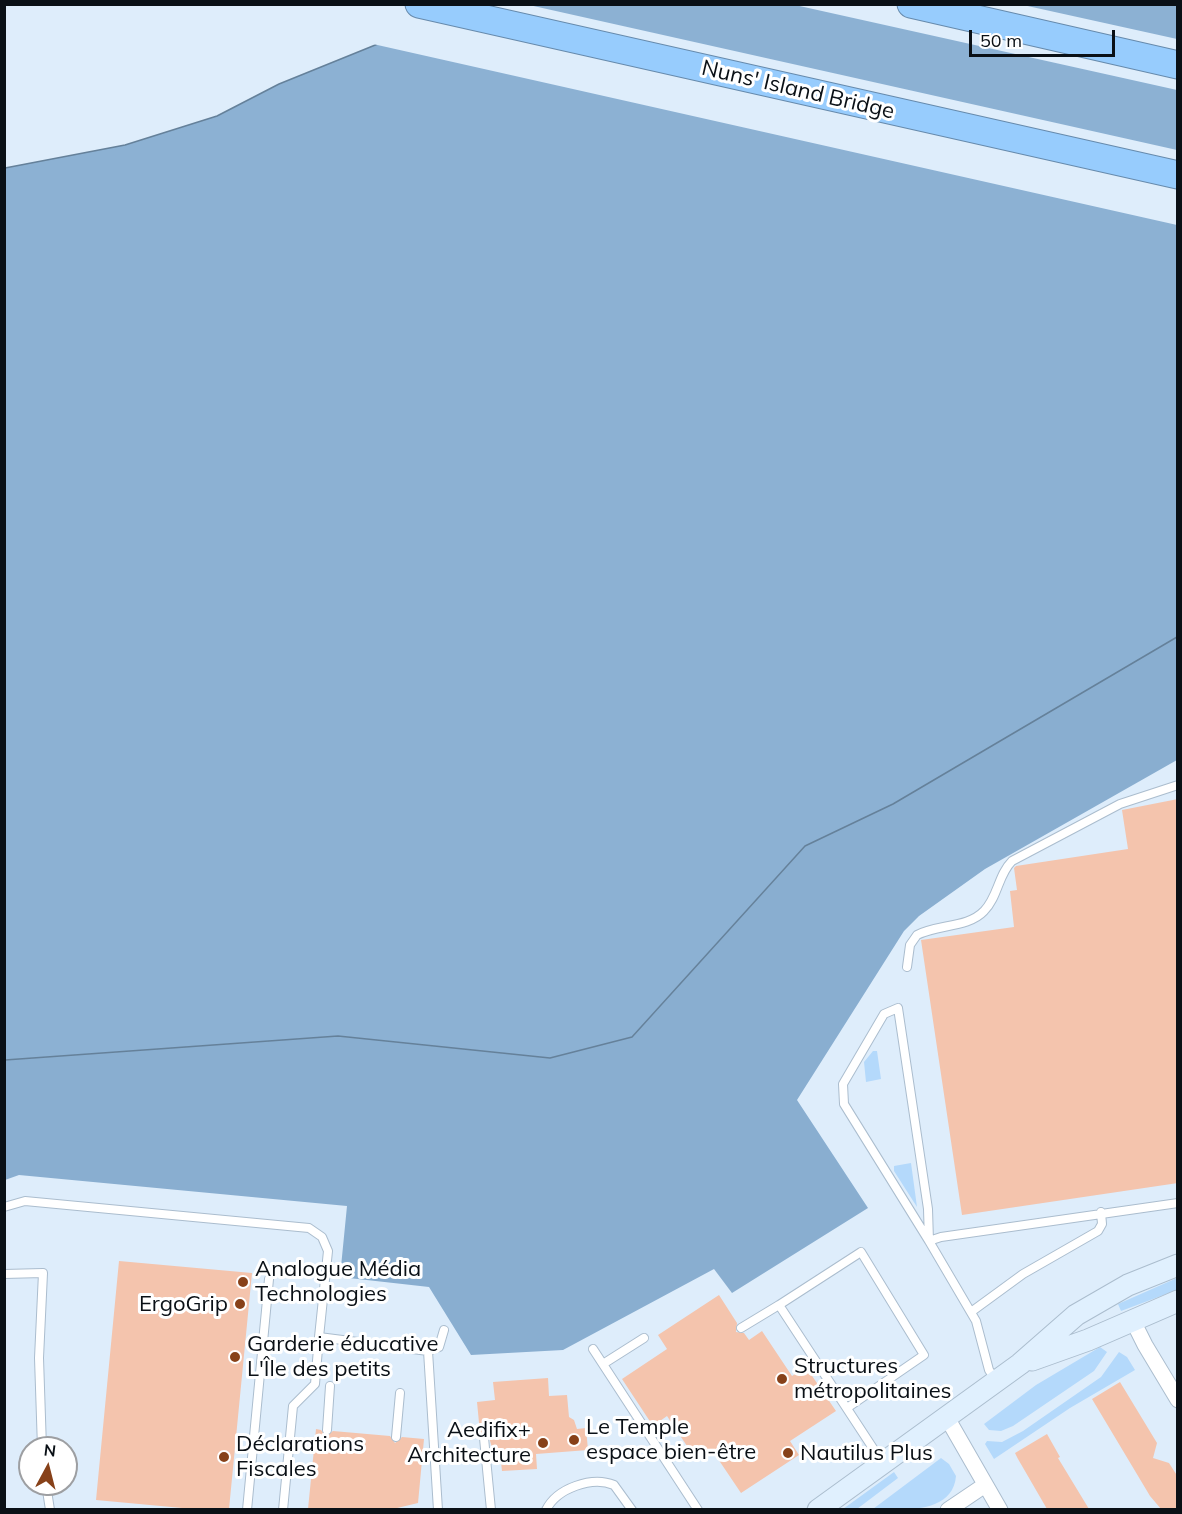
<!DOCTYPE html>
<meta charset="utf-8">
<style>
body{margin:0}
#map{position:relative;width:1182px;height:1514px;overflow:hidden;background:#deedfb;font-family:Mulish,sans-serif}
canvas{display:block}
.frame{position:absolute;inset:0;border:6px solid #0a1016;pointer-events:none}
.north{position:absolute;left:18px;top:1436px;width:60px;height:60px;box-sizing:border-box;background:#fff;border:2px solid #9d9fa2;border-radius:50%;rotate:7deg;font-size:16px;font-weight:700;line-height:24px;text-align:center;color:#0a1016}
.north::after{content:'';display:block;margin:auto;width:21px;height:27px;background:#874119;clip-path:polygon(50% 0,100% 100%,50% 72%,0 100%)}
.scale{position:absolute;left:969px;top:30px;width:146px;height:27px;box-sizing:border-box;border:3px solid #0a1016;border-top:0;padding-left:8px;font-size:18px;line-height:21px;white-space:nowrap;color:#0a1016;-webkit-text-stroke:4px #fff;paint-order:stroke}
</style>
<div id="map">
<canvas width="1182" height="1514"></canvas>
<div class="frame"></div>
<div class="north">N</div>
<div class="scale">50 m</div>
</div>
<script>
const ctx = document.querySelector('canvas').getContext('2d');
ctx.lineJoin = 'round';
function fill(path, color) {
  ctx.fillStyle = color;
  ctx.fill(path, 'evenodd');
}
function stroke(path, color, width, dash) {
  ctx.strokeStyle = color;
  ctx.lineWidth = width;
  ctx.lineCap = dash ? 'butt' : 'round';
  ctx.setLineDash(dash || []);
  ctx.stroke(path);
}
function label(font, color, halo, rows, align = 'center') {
  ctx.font = font + ' Mulish,sans-serif';
  ctx.lineWidth = 6;
  ctx.setLineDash([]);
  ctx.textBaseline = 'middle';
  ctx.strokeStyle = halo;
  ctx.fillStyle = color;
  for (const [text, x, y, turn = 0] of rows) {
    ctx.save();
    ctx.translate(x, y);
    ctx.rotate((+turn || 0) * Math.PI / 180);
    ctx.textAlign = isNaN(turn) ? turn : align;
    if (halo) ctx.strokeText(text, 0, 0);
    ctx.fillText(text, 0, 0);
    ctx.restore();
  }
}
const green = new Path2D(`
 M873 1051H877L881 1079 866 1082 864 1062Z
 M911 1163 917 1207 894 1171V1166Z
 M1177 1278V1290L1121 1311 1118 1304Z
 M1100 1347 1107 1352 1094 1371 1013 1426 1001 1431 989 1430 984 1424 1036 1385Z
 M1119 1352 1127 1357 1135 1370 1070 1408 994 1459 985 1444 987 1441 1002 1442 1023 1431 1101 1377Z
 M941 1458 949 1464 956 1476C953 1514 903 1510 873 1509Z
 M894 1472 898 1478 857 1509H843Z`);
const forest = new Path2D(`
 M1177 637V760L985 869 919 916 904 931 797 1100 868 1208 732 1293 714 1269 563 1350 471 1355 429 1287 340 1277 347 1206 19 1175 5 1180V1060L338 1036 550 1058 632 1037 805 846 893 804Z`);
const water = new Path2D(`
 M474 5H1177V637L893 804 805 846 632 1037 550 1058 338 1036 5 1060V168L125 145 217 116 279 84Z`);
const pier = new Path2D(`
 M466 4 529 5 1177 150V225L373 44Z
 M795 5H1023L1177 39V90Z`);
const building = new Path2D(`
 M1178 799V1183L962 1215 921 940 1014 927 1010 891 1017 890 1014 868 1016 866 1128 849 1122 810Z
 M119 1261 252 1273 229 1509H193L96 1500Z
 M719 1295 737 1323 736 1332 744 1333 749 1340 762 1331 792 1376 806 1367 836 1411 790 1441 799 1455 741 1493 712 1450 697 1461 667 1416 653 1426 622 1379 667 1349 658 1335Z
 M548 1378 549 1396 567 1395 569 1417 574 1420 577 1429 586 1428 588 1450 536 1454 537 1469 502 1471 500 1454 493 1451 488 1434 480 1433 477 1402 495 1400 493 1382Z
 M1120 1382 1157 1443 1153 1458 1169 1463 1178 1477V1509H1161L1150 1496 1092 1399Z
 M316 1429 321 1430 326 1436 333 1431 390 1436 395 1443 402 1437 424 1439 418 1503 393 1509H308Z
 M1047 1434 1060 1457 1058 1458 1089 1509H1047L1018 1459 1015 1453Z`);
const lane = new Path2D(`
 M907 967 910 945 917 935C938 924 968 928 984 911 998 897 998 875 1012 861L1120 804 1178 785
 M898 1008 928 1209 929 1241 844 1104 843 1084 884 1014Z
 M4 1207 25 1201 309 1228 322 1237 328 1251 319 1337
 M4 1274 43 1273 39 1358 42 1448
 M971 1312 1023 1274 1098 1231 1102 1224 1101 1212
 M741 1328 779 1305
 M593 1349 698 1510
 M428 1351 439 1347 444 1330
 M603 1364 644 1338
 M995 1379 989 1370 976 1321 929 1241 941 1237 1178 1203
 M847 1408 924 1355 861 1252 779 1305 882 1462
 M327 1430 330 1386
 M396 1437 400 1393
 M484 1438 491 1510
 M46 1484 50 1510
 M247 1510 269 1279
 M283 1510 293 1406 315 1384 319 1337 428 1351 438 1510
 M546 1510C557 1488 592 1476 614 1485L632 1510`);
const street = new Path2D(`
 M1132 1319 1145 1345 1178 1400
 M946 1416 1000 1510
 M948 1510 985 1485`);
const secondary = new Path2D(`
 M1032 1360 1088 1340 1178 1301
 M818 1510 1020 1364 1076 1315 1128 1285 1178 1265`);
const highway = new Path2D(`
 M419 4 1178 175
 M911 4 1178 65`);
const markers = [
 [243,1282,6,"#874119"],
 [240,1304,6,"#874119"],
 [235,1357,6,"#874119"],
 [782,1379,6,"#874119"],
 [574,1440,6,"#874119"],
 [543,1443,6,"#874119"],
 [788,1453,6,"#874119"],
 [224,1457,6,"#874119"]
];
const streetNames = [
 ["Nuns' Island Bridge",798,90,13]
];
const poiNames = [
 ["Analogue Média",255,1269],
 ["Technologies",255,1294],
 ["ErgoGrip",228,1304,"right"],
 ["Garderie éducative",247,1344],
 ["L'Île des petits",247,1369],
 ["Structures",794,1366],
 ["métropolitaines",794,1391],
 ["Le Temple",586,1427],
 ["espace bien-être",586,1452],
 ["Aedifix+",531,1430,"right"],
 ["Architecture",531,1455,"right"],
 ["Déclarations",236,1444],
 ["Fiscales",236,1469],
 ["Nautilus Plus",800,1453]
];
fill(green, '#b4d9fb');
fill(forest, '#89aed0');
fill(water, '#8cb1d3');
stroke(water, '#65819a', 1.5);
fill(pier, '#deedfb');
fill(building, '#f4c4ad');
stroke(lane, '#abbdce', 10);
stroke(street, '#abbdce', 17);
stroke(secondary, '#abbdce', 23);
stroke(highway, '#668aac', 29);
stroke(lane, '#fff', 8);
stroke(street, '#fff', 15);
stroke(secondary, '#e0f0fe', 21);
stroke(highway, '#97ccfd', 27);
for (const [x, y, r, color] of markers) {
  const dot = new Path2D();
  dot.arc(x, y, r, 0, 2 * Math.PI);
  ctx.fillStyle = color;
  ctx.fill(dot);
  stroke(dot, '#fff', 2);
}
label('22px', '#0a1016', '#fff', streetNames);
label('22px', '#0a1016', '#fff', poiNames, 'left');
</script>
